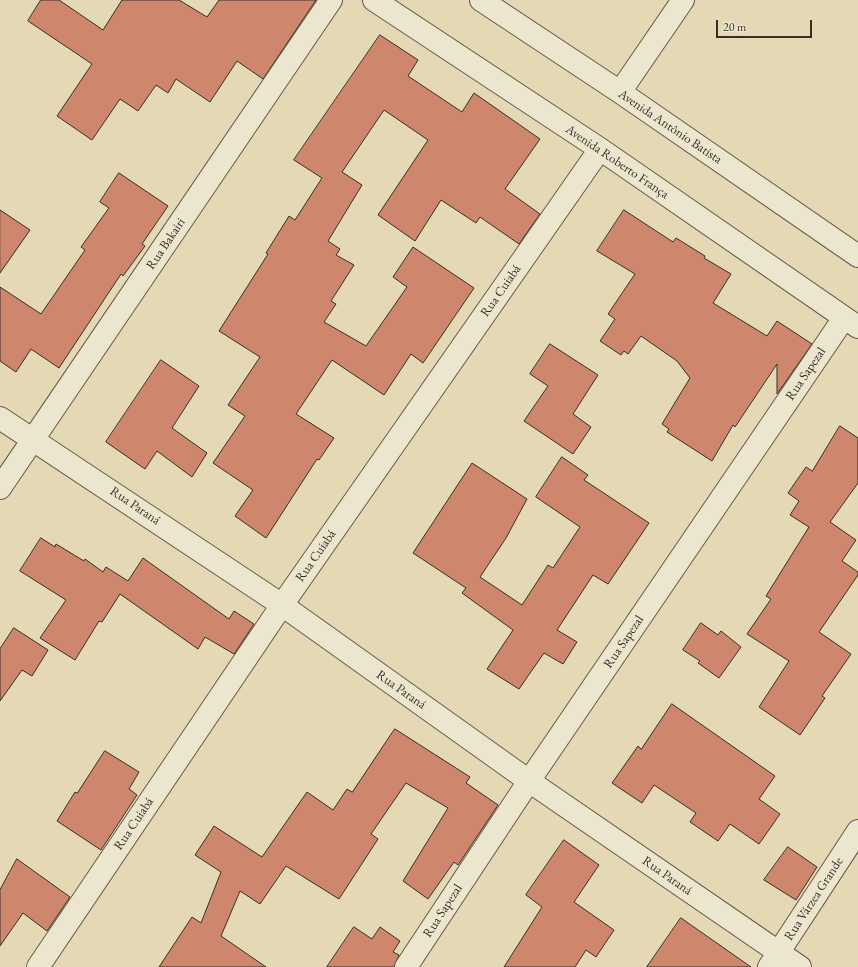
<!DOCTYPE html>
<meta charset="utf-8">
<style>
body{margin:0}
#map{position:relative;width:858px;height:967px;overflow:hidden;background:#e4d9b4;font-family:"EB Garamond",serif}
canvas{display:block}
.scale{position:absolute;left:716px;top:20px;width:96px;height:18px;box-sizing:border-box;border:2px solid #382e26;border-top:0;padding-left:5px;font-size:12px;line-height:14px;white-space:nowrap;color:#382e26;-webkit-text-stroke:3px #ede6ce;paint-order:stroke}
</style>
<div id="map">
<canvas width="858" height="967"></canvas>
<div class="scale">20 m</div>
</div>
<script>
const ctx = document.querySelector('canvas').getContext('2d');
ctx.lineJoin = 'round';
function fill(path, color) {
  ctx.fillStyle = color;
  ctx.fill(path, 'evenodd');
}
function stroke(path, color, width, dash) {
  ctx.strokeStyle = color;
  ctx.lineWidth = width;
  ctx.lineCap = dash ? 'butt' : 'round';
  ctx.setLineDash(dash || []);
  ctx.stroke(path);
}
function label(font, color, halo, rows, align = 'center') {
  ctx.font = font + ' "EB Garamond",serif';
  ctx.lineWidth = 3;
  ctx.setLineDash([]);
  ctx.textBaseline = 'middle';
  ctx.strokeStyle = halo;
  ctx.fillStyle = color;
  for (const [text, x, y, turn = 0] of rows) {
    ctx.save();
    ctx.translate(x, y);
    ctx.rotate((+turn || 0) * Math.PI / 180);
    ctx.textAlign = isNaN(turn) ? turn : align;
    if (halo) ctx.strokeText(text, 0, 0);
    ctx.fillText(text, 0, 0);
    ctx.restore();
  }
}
const building = new Path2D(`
 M41 0H59L103 30 122 0H179L207 17 219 0H316L263 79 237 61 210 102 176 79 168 93 156 85 138 111 120 99 92 140 57 116 92 64 28 21Z
 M380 35 418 60 408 76 462 112 474 93 540 139 505 189 540 214 519 244 480 217 476 223 441 200 415 241 378 215 428 140 384 110 342 172 362 185 328 241 340 249 336 255 354 265 331 301 336 304 324 322 366 346 407 287 393 277 413 247 474 288 423 363 411 354 384 395 332 360 296 414 334 438 319 460 317 459 266 538 235 516 253 490 213 463 245 416 228 405 260 357 219 331 268 254 266 253 289 216 295 220 322 178 294 160Z
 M119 173 168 206 142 244 145 246 123 276 121 274 59 368 31 349 16 372 0 361V287L41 314 85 250 81 247 109 208 100 202Z
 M0 210 30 230 0 273Z
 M624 210 673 242 676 238 705 256 704 258 731 274 713 303 767 336 777 321 812 344 777 394V364L735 427 733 425 712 461 667 432 669 429 662 424 690 378 677 361 641 336 628 354 624 351 621 355 600 341 615 319 608 314 635 274 597 251Z
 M550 344 598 375 573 414 591 427 573 454 524 421 548 386 530 374Z
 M161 360 199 386 172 428 207 453 192 477 157 451 145 469 106 442Z
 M840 426 858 438V483L830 522 856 540 842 561 858 572V575L819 632 851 654 822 696 825 698 800 735 759 707 789 661 747 634 771 599 766 596 809 527 790 515 799 501 788 493 806 467 812 471Z
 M562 457 588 475 584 480 649 523 608 584 593 575 557 630 577 642 563 664 544 653 519 689 487 669 513 630 462 593 466 588 413 553 472 463 527 499 506 538 480 577 522 605 548 565 553 568 580 527 536 497Z
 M41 538 55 547 56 544 84 561 85 559 103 572 106 567 128 581 143 558 229 619 234 611 254 624 234 654 205 637 198 649 120 594 102 622 99 621 75 660 40 638 66 600 20 571Z
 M701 623 718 635 721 631 741 647 719 678 698 663 700 661 683 650Z
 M14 628 48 650 32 676 22 670 0 701V649Z
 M672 704 775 776 759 799 780 814 759 844 730 824 718 841 690 822 696 813 654 785 642 803 612 783 638 746 641 749Z
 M395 729 470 777 466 783 498 805 458 865 454 862 428 899 403 881 448 808 406 783 371 834 378 839 339 899 286 866 260 904 240 891 221 936 266 967H159L192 917 201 923 221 872 195 855 214 826 262 857 307 792 333 810 347 789 352 792Z
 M105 751 139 772 129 789 137 795 101 850 57 821 75 792 77 793Z
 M564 840 599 865 574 902 614 930 596 957 586 950 575 967H504L542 907 526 895Z
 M788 847 817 867 796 900 764 880Z
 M17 859 70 897 47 931 23 913 0 946V890Z
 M681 918 751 967H647Z
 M354 927 372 939 380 927 400 941 393 952 399 955 394 967H327Z`);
const minor = new Path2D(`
 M374 0 600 149 858 327
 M481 0 620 92 858 256
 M620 92 683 0
 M0 418 282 605 529 781 800 967
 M0 488 331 0
 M38 967 282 605 600 149
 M406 967 529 781 844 318
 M769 967 858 831`);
const streetNames = [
 ["Avenida Antônio Batista",670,127,34],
 ["Avenida Roberto França",617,162,34],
 ["Rua Bakairi",166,244,-56],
 ["Rua Cuiabá",501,291,-55],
 ["Rua Sapezal",806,374,-56],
 ["Rua Paraná",135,506,34],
 ["Rua Cuiabá",316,556,-55],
 ["Rua Sapezal",624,642,-56],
 ["Rua Paraná",401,690,35],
 ["Rua Cuiabá",134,824,-56],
 ["Rua Paraná",667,876,35],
 ["Rua Várzea Grande",814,899,-57],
 ["Rua Sapezal",443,911,-57]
];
fill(building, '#ce866c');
stroke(building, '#382e26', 1);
stroke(minor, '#63594a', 24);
stroke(minor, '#ede6ce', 22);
label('13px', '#382e26', '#ede6ce', streetNames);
</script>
